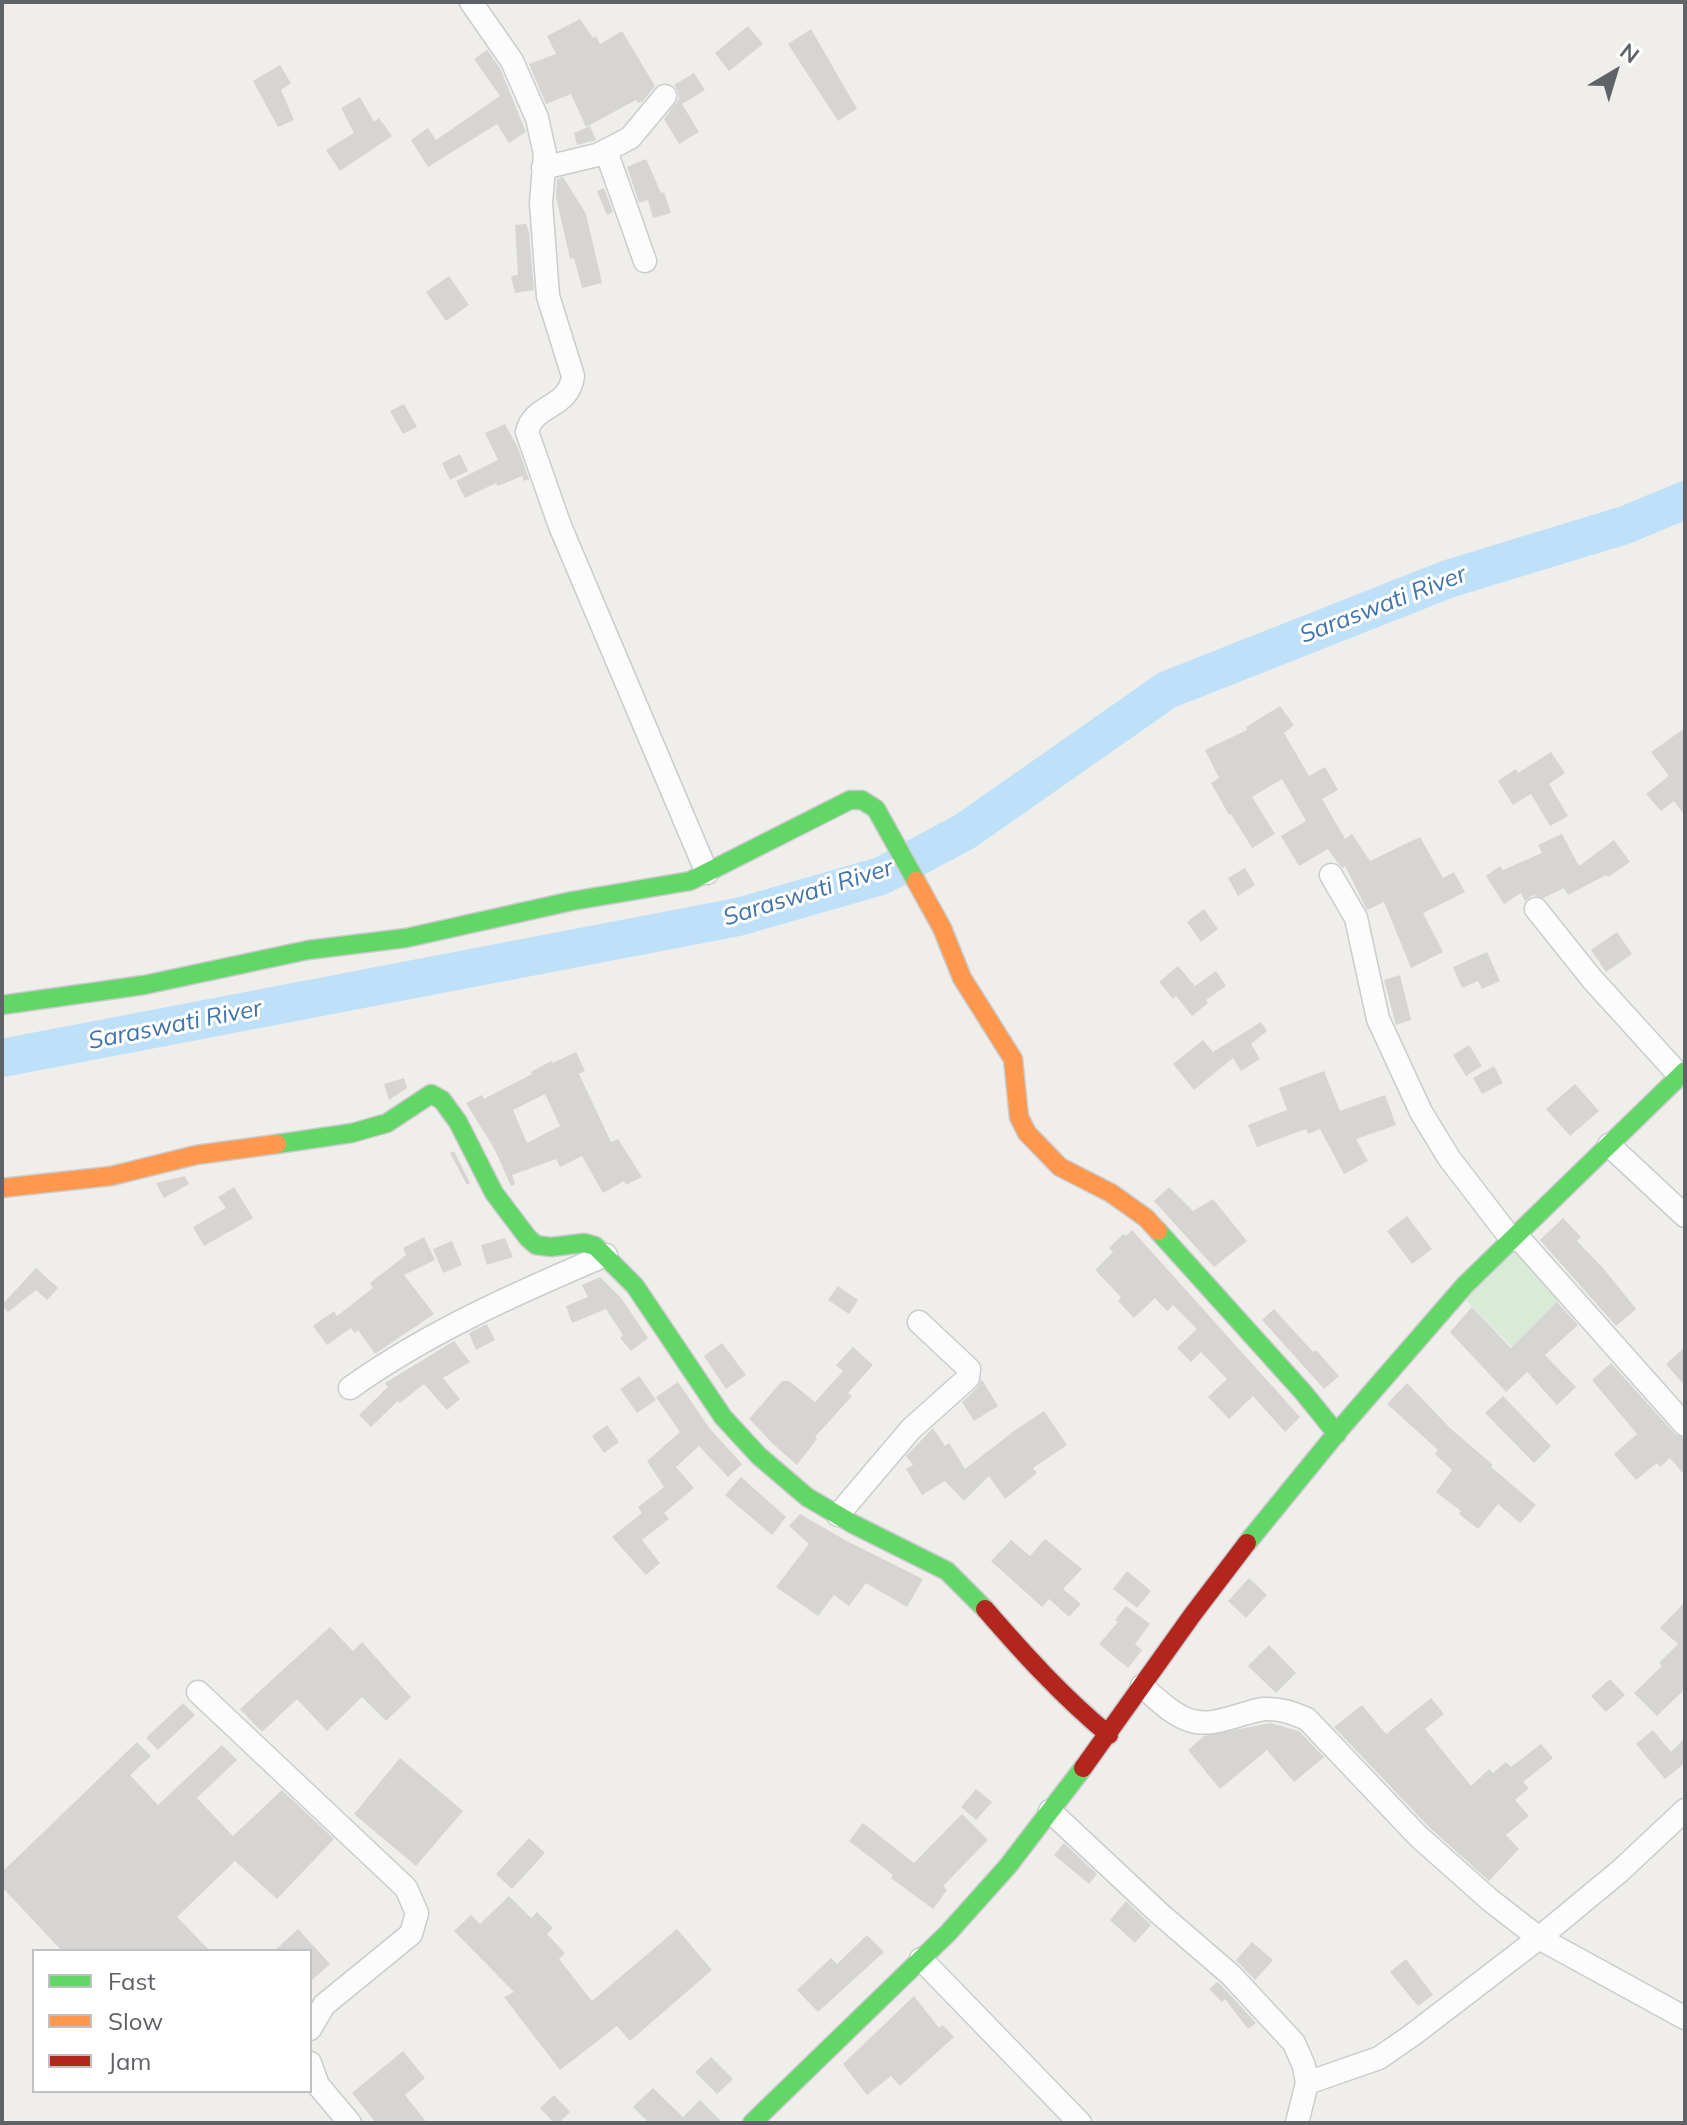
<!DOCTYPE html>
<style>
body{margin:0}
#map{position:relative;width:1687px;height:2125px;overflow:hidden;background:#efeeea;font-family:Mulish,sans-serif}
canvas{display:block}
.frame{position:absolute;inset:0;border:4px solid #5f6368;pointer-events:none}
.legend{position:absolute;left:32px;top:1949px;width:280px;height:144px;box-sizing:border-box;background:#fff;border:2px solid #bfc1c3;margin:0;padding:10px 14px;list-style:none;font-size:24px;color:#5f6368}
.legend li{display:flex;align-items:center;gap:16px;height:40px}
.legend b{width:40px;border:2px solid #bfc1c3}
.north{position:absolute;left:1575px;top:32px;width:80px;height:80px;-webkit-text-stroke:6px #fff;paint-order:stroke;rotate:38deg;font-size:22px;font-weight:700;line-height:32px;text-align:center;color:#5f6368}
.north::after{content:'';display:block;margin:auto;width:28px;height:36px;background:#5f6368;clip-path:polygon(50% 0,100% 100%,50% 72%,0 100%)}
</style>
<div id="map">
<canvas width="1687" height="2125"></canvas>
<div class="frame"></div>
<ul class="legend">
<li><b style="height:10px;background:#63d668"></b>Fast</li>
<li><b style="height:10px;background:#ff974d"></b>Slow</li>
<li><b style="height:10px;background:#b3261e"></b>Jam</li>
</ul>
<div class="north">N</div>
</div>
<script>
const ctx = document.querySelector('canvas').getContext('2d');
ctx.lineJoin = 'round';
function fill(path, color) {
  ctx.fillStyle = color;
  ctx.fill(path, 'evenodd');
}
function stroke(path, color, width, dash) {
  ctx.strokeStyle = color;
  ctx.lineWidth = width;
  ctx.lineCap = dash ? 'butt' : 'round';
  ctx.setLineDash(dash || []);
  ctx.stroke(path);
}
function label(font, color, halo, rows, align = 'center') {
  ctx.font = font + ' Mulish,sans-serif';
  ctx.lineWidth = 6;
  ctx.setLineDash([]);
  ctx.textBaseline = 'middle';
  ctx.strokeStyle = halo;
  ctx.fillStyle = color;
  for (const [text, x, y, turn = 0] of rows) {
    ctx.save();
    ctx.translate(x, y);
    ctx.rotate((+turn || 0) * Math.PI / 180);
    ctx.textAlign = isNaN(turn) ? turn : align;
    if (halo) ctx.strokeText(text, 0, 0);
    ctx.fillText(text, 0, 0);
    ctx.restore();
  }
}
const green = new Path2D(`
 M1524 1232 1576 1284 1512 1347 1462 1296Z`);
const river = new Path2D(`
 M2 1058 738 917 881 876 964 832 1167 690 1448 579 1625 525 1685 500`);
const building = new Path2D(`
 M580 19 593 38 596 36 600 44 622 31 655 86 643 101 638 103 636 100 586 127 571 94 546 104 529 64 556 54 547 36Z
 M748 26 763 44 729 71 715 53Z
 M811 29 857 109 838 121 788 44Z
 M487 50 500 68 526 132 509 143 497 124 428 167 411 140 428 128 436 140 500 96 474 59Z
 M280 65 291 83 281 90 294 120 278 127 253 81Z
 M694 73 705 90 682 104 699 132 679 144 664 119 679 99 678 92 674 85Z
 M360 97 374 122 379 118 392 136 340 171 326 150 354 133 341 108Z
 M590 126 596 140 577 145 574 133Z
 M646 159 661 193 664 192 671 213 653 218 648 200 639 203 627 167Z
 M563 177 586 214 602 283 582 288 574 258 570 259 556 197 557 179Z
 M604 188 613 212 607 215 597 191Z
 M526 224 529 232 534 290 515 293 511 276 518 275 515 225Z
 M449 276 469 305 446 321 426 292Z
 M404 404 417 427 403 434 390 411Z
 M505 424 518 448 529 479 524 481 522 476 498 486 496 483 465 498 456 481 498 460 485 433Z
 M460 454 468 471 450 480 442 463Z
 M1280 706 1294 725 1284 733 1309 776 1325 767 1338 790 1322 799 1345 839 1352 834 1370 861 1420 837 1443 878 1454 872 1465 892 1423 913 1443 952 1411 968 1384 902 1367 910 1345 866 1343 868 1337 862 1328 849 1299 866 1281 836 1306 821 1282 779 1252 797 1275 834 1252 848 1231 814 1229 815 1211 783 1219 778 1205 750 1247 730 1246 727Z
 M1685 728V816L1674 801 1661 811 1646 794 1669 776 1651 752Z
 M1551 752 1565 773 1549 784 1568 816 1550 826 1531 794 1513 805 1498 781 1516 769 1518 773Z
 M1562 834 1579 866 1614 840 1630 862 1608 877 1606 875 1568 895 1564 888 1543 898 1533 895 1525 901 1521 893 1504 904 1486 876 1500 866 1503 870 1542 853 1538 845Z
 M1245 868 1255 885 1238 896 1228 878Z
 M1204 909 1218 929 1201 942 1187 922Z
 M1617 932 1632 954 1606 972 1591 950Z
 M1487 952 1500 981 1482 989 1478 981 1462 988 1453 967Z
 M1178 966 1195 986 1216 971 1226 986 1206 1000 1208 1003 1192 1016 1176 996 1173 999 1159 982Z
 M1400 975 1411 1020 1396 1025 1384 980Z
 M1261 1022 1267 1031 1251 1044 1260 1059 1241 1071 1233 1058 1194 1090 1173 1064 1203 1040 1213 1052Z
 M1469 1045 1482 1066 1466 1076 1453 1055Z
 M576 1052 585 1071 579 1074 611 1142 618 1139 642 1177 626 1185 624 1181 603 1193 582 1156 560 1167 556 1159 512 1175 515 1184 511 1186 495 1150 466 1103 482 1095 484 1099 532 1074 531 1072 551 1061 553 1063ZM545 1094 560 1126 527 1143 513 1110Z
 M1494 1066 1503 1083 1482 1094 1473 1078Z
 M1324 1071 1340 1111 1385 1095 1396 1125 1356 1139 1368 1161 1344 1174 1320 1129 1308 1134 1306 1129 1257 1147 1248 1125 1287 1110 1279 1088Z
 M404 1078 407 1088 389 1100 384 1084Z
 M1575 1084 1599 1111 1570 1136 1546 1109Z
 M454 1151 470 1183 467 1185 450 1153Z
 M185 1176 189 1184 164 1198 156 1183Z
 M234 1187 253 1218 204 1246 193 1227 226 1208 218 1197Z
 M1169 1187 1193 1211 1213 1199 1247 1241 1214 1267 1154 1201Z
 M1407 1216 1432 1249 1412 1264 1387 1231Z
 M1563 1218 1581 1237 1577 1241 1603 1268 1636 1309 1616 1326 1540 1240Z
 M1132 1230 1300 1417 1285 1432 1253 1396 1229 1419 1208 1397 1227 1379 1201 1352 1191 1362 1177 1348 1197 1329 1173 1305 1167 1311 1155 1298 1134 1318 1118 1301 1121 1297 1095 1270 1113 1252 1109 1248 1123 1234 1126 1236Z
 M424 1237 435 1260 404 1275 434 1314 375 1354 358 1330 355 1333 351 1328 327 1345 313 1326 334 1311 337 1316 373 1288 370 1283 406 1255 403 1248Z
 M505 1238 513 1257 487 1265 481 1245Z
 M452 1241 462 1265 443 1273 433 1249Z
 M36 1268 58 1288 47 1300 36 1290 8 1312 2 1305Z
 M600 1277 621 1298 648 1338 631 1351 620 1338 623 1335 606 1309 572 1323 566 1306 588 1297 582 1285Z
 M838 1286 858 1300 849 1314 828 1300Z
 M1557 1302 1578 1325 1545 1355 1576 1387 1557 1405 1527 1372 1506 1392 1450 1332 1472 1307 1511 1348Z
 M1274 1309 1313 1352 1316 1350 1339 1376 1324 1389 1262 1320Z
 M487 1324 495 1340 476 1350 469 1333Z
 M454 1341 470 1362 443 1378 460 1399 447 1410 424 1384 400 1403 398 1401 371 1427 359 1415 388 1387 385 1383Z
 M722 1343 746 1375 726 1389 704 1356Z
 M853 1347 873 1365 848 1393 852 1396 815 1437 817 1439 797 1465 772 1443 746 1415 749 1419 782 1381H789L815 1402 843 1371 836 1365Z
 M1685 1347V1386L1666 1364Z
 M1611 1363 1675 1434 1685 1439V1476L1670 1458 1660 1467 1657 1463 1636 1480 1614 1454 1637 1434 1592 1380Z
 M639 1376 656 1400 637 1413 620 1389Z
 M982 1380 998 1406 974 1421 962 1402 977 1388Z
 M678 1382 710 1429 742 1464 728 1477 699 1446 676 1467 694 1488 664 1513 669 1519 642 1540 660 1563 646 1575 612 1537 642 1513 638 1507 664 1487 647 1461 680 1432 656 1397Z
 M1407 1383 1450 1428 1493 1465 1491 1467 1536 1505 1520 1523 1498 1504 1478 1529 1459 1514 1461 1511 1436 1492 1452 1470 1435 1454 1438 1450 1387 1404Z
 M1503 1396 1551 1446 1534 1463 1485 1413Z
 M1044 1411 1067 1445 1033 1468 1037 1473 1005 1499 989 1476 964 1501 945 1481 922 1495 906 1469 913 1465 906 1456 933 1428 945 1446 949 1443 965 1469 1014 1431Z
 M607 1425 619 1442 604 1453 592 1436Z
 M741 1477 786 1517 772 1535 725 1495Z
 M800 1514 845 1540 923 1579 907 1607 866 1583 849 1606 834 1595 818 1616 776 1587 809 1544 789 1526Z
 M1045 1539 1082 1569 1063 1589 1081 1604 1069 1617 1049 1599 1042 1607 991 1561 1011 1540 1030 1556Z
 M1127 1571 1151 1591 1137 1608 1113 1589Z
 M1249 1578 1267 1595 1246 1618 1228 1601Z
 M1685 1602V1689L1657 1716 1634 1693 1662 1666 1659 1663 1678 1644 1660 1628Z
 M1126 1606 1150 1624 1135 1644 1142 1650 1128 1668 1099 1644 1118 1622 1115 1620Z
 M330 1627 353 1651 362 1642 411 1697 386 1721 362 1697 327 1731 297 1699 262 1732 240 1709Z
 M1269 1645 1296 1673 1276 1693 1248 1666Z
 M1610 1679 1625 1695 1606 1712 1591 1696Z
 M1431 1698 1444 1714 1425 1729 1471 1786 1489 1769 1493 1773 1506 1762 1511 1767 1541 1744 1553 1758 1523 1782 1529 1788 1515 1800 1529 1816 1506 1835 1519 1849 1489 1881 1428 1826 1334 1727 1362 1705 1386 1734Z
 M183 1703 195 1715 158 1750 146 1738Z
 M1270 1723 1299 1731 1324 1757 1294 1782 1267 1750 1220 1789 1188 1750 1204 1736Z
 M1653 1730 1671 1752 1685 1738V1763L1665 1779 1636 1744Z
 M137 1742 151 1756 130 1775 158 1805 222 1745 237 1760 197 1798 233 1836 282 1790 334 1839 277 1899 235 1861 177 1917 210 1951H62L2 1887V1872Z
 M400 1758 463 1811 416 1866 354 1814Z
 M976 1789 992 1802 976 1820 961 1807Z
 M962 1814 988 1840 943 1886 947 1890 933 1909 891 1878 893 1875 849 1841 863 1823 914 1863Z
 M529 1838 545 1853 512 1889 496 1874Z
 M1064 1843 1097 1874 1089 1884 1054 1855Z
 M509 1896 531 1918 537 1912 553 1928 547 1934 565 1953 559 1959 592 2001 677 1929 712 1970 630 2041 617 2026 560 2070 504 1997 514 1992 454 1931 471 1915 480 1924Z
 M1126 1901 1151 1925 1135 1943 1110 1920Z
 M298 1929 330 1964 310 1982V1951H274Z
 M867 1935 884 1952 818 2012 797 1990 831 1958 837 1964Z
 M1252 1942 1273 1960 1255 1980 1236 1960Z
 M1406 1959 1433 1995 1418 2006 1390 1972Z
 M1217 1982 1221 1985 1256 2023 1248 2029 1225 1999 1222 2002 1209 1989Z
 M914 1996 939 2028 943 2025 954 2037 900 2086 891 2076 867 2095 843 2064Z
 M403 2051 425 2078 405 2095 427 2123H376L352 2093Z
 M711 2057 733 2079 717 2094 695 2072Z
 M653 2088 683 2117 700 2100 723 2123H649L633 2107Z
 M554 2095 570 2112 559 2123H554L540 2108Z`);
const street = new Path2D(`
 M471 2 512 61 537 118 545 154 541 203 548 296 573 376C569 409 533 404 527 432L560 526 707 873
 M606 151 645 261
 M543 168 597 155 630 138 665 96
 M1331 875 1356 918 1378 1019 1421 1112 1449 1158 1512 1240
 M1536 909 1592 979 1680 1076
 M1609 1145 1685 1216
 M1516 1235 1685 1425
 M350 1388C428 1332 517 1293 606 1255
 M838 1515 911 1429 968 1378 969 1369 919 1322
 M1142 1686C1156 1698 1171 1714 1189 1720 1212 1729 1241 1712 1264 1709 1280 1708 1293 1713 1307 1719L1418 1836 1490 1900 1539 1938 1685 2018
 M198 1692 406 1888 417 1913 411 1934 324 2005 310 2029
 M1050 1811 1159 1913 1231 1975 1294 2043 1304 2066 1307 2083 1297 2123
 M921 1959 1080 2123
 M310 2063 318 2085 350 2123
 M1307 2083 1379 2058 1411 2036 1539 1938 1620 1871 1685 1810`);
const fast = new Path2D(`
 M2 1005 144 985 308 950 406 938 572 901 690 881 850 800H862L876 809 916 881
 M277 1144 352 1133 387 1123 431 1094 442 1100 458 1122 494 1193 528 1238 536 1245 551 1247 584 1243 595 1246 635 1286 723 1417 759 1456 807 1497 853 1524 947 1571 985 1609
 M1158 1231 1303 1392 1337 1434
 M1247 1543 1340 1429 1465 1285 1685 1071
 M752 2123 948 1933 1008 1866 1083 1768`);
const slow = new Path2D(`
 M916 881 942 928 962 978 1013 1059 1019 1117 1027 1133 1060 1167 1111 1193 1146 1218 1158 1231
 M2 1188 111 1176 196 1155 277 1144`);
const jam = new Path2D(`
 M985 1609C1024 1654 1063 1697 1109 1735
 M1083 1768 1193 1614 1247 1543`);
const waterNames = [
 ["Saraswati River",1383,605,-21],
 ["Saraswati River",808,893,-17],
 ["Saraswati River",175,1025,-11]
];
fill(green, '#d8ebd6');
stroke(river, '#bfe0f9', 38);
fill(building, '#d6d5d3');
stroke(street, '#cbcccc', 25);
stroke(fast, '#cacacb', 21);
stroke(slow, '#cacacb', 21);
stroke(jam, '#cacacb', 21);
stroke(street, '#fdfcfc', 22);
stroke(fast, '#63d668', 18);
stroke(slow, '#ff974d', 18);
stroke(jam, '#b3261e', 18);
label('italic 24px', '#4174aa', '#fff', waterNames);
</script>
